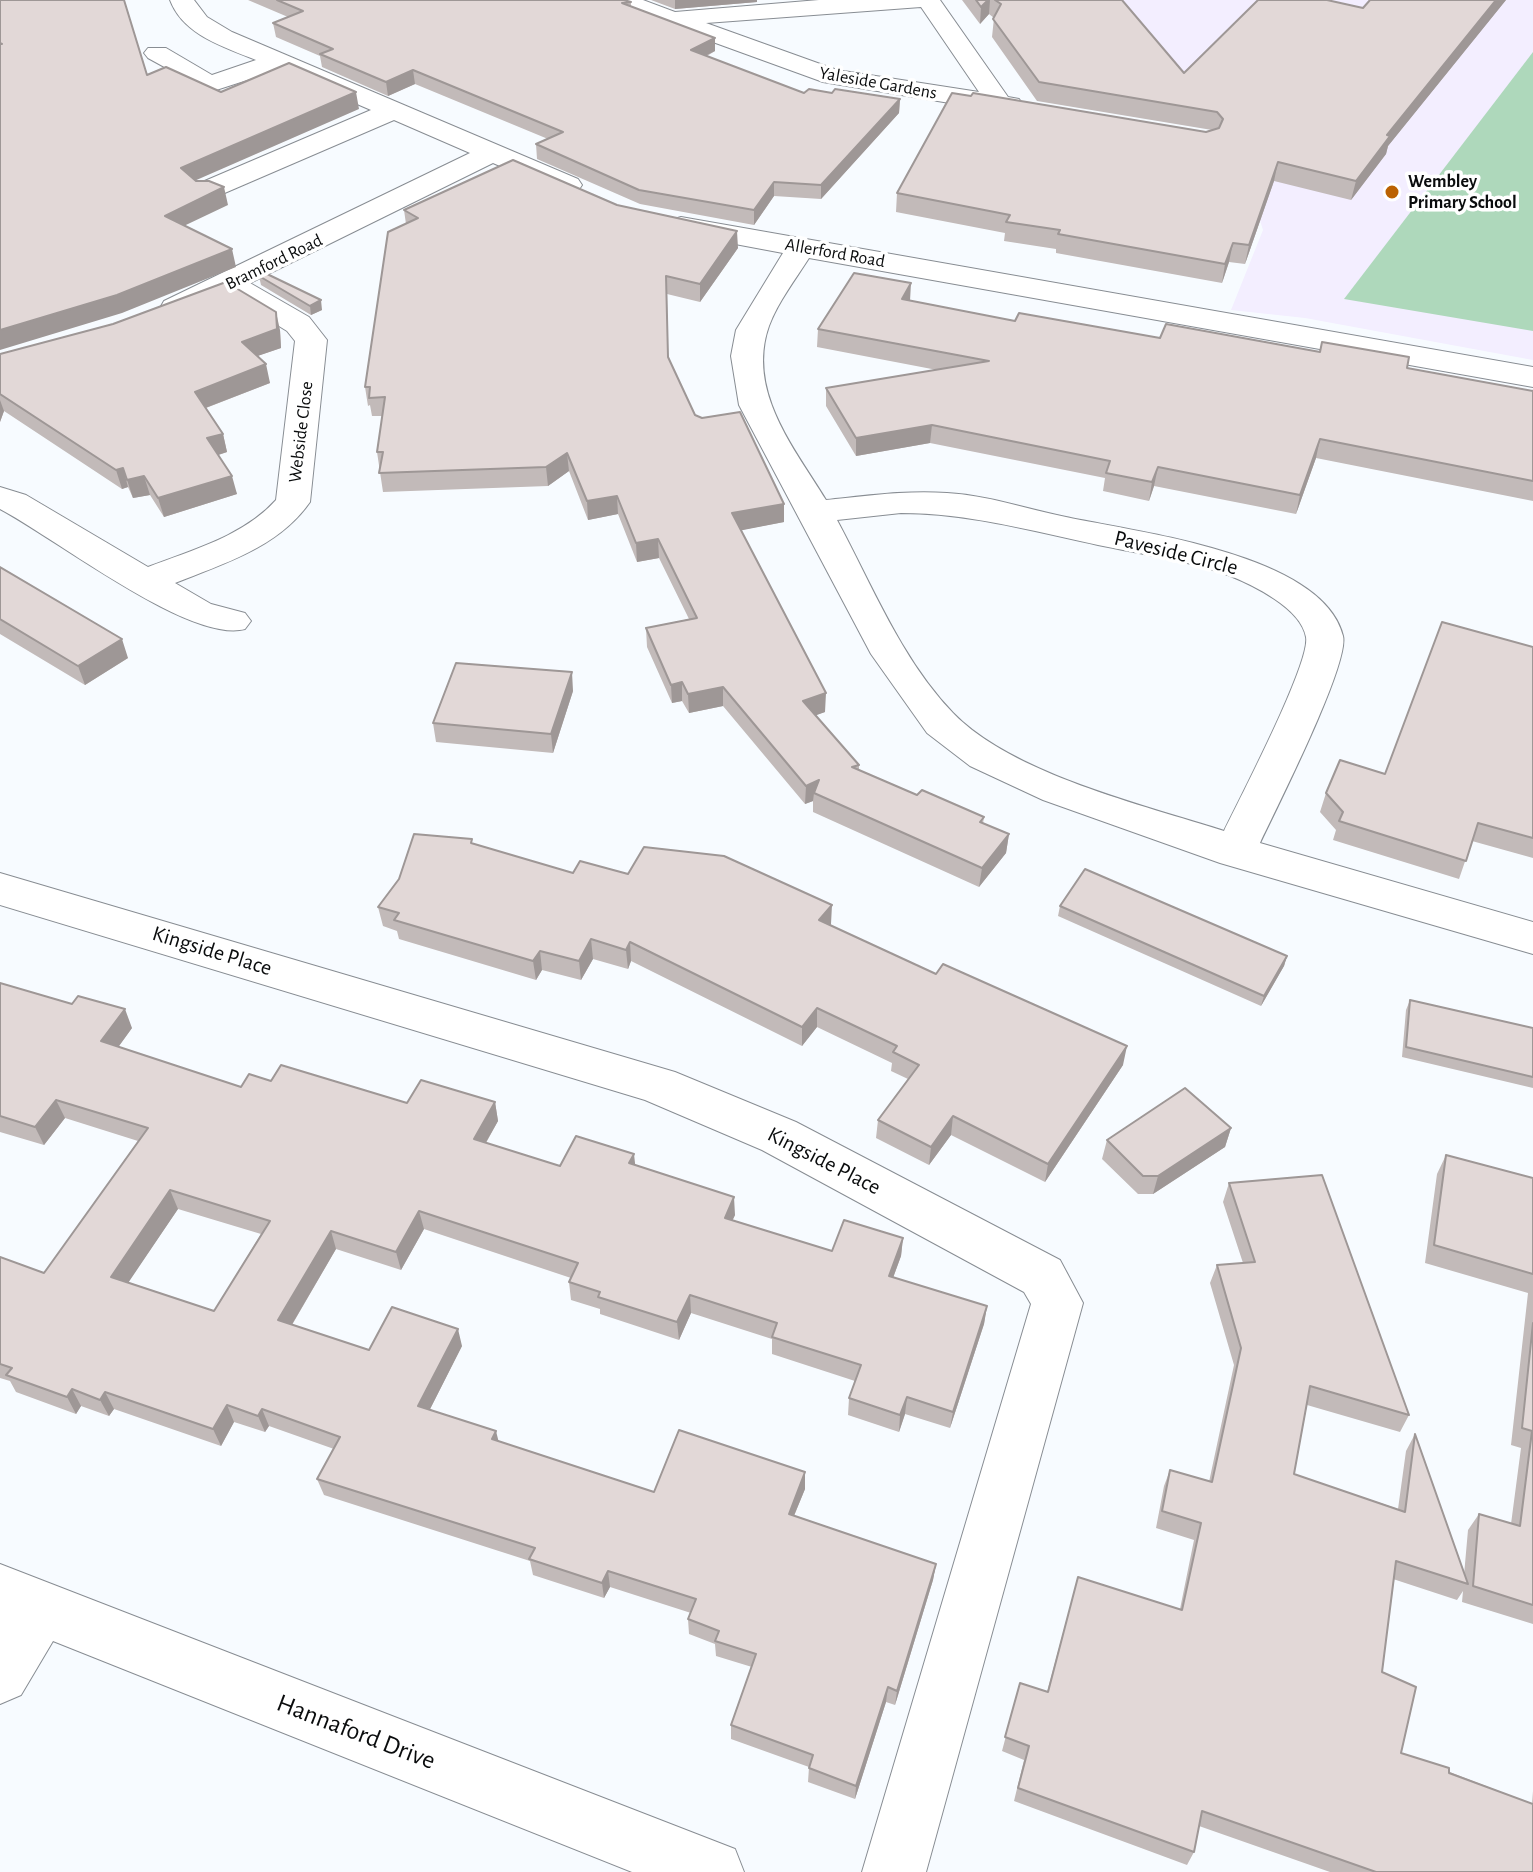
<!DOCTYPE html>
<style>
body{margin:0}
canvas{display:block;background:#f7fbff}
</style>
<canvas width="1533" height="1872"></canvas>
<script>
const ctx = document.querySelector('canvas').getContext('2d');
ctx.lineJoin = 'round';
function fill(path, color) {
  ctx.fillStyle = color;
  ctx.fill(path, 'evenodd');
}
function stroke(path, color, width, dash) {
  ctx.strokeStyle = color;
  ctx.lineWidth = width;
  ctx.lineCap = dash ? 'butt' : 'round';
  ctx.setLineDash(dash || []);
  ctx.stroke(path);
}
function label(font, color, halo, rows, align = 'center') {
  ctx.font = font + ' "Alegreya Sans",sans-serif';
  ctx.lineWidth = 7;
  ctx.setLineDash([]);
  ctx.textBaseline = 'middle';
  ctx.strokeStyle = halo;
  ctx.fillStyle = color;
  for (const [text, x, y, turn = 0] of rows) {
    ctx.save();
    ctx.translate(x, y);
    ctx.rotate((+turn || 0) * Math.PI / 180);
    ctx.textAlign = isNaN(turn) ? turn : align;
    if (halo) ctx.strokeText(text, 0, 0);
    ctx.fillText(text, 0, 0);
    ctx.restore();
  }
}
const education = new Path2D(`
 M1108 0H1533V360L1305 318 1231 310 1263 230 1239 154Z`);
const green = new Path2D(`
 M1533 52V331L1344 299Z`);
const minor = new Path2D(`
 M170 0H194L207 17 232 32 578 179 582 185 578 191H558L493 163 250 283 309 317 327 340 310 502C279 547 223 564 175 583L211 604 245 613 251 621 245 629C190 644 54 537 0 509V487L26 495 148 567C192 550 244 536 276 500L295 341 287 331 227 294 186 315H164L160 308 164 301 470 153 394 120 220 195H200L196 189 200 183 371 110 278 70 210 92 148 58 144 53 148 48H166L212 75 256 60C224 47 183 35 170 0Z
 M608 0H643L675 12 819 0H940L1008 97 1019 99 1023 105 1019 111 1010 113 823 82 611 5ZM921 7 979 92 837 70 706 23Z
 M681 217 1533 367V387L809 258C795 280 778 302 769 326 746 391 795 449 826 500 866 496 906 490 947 493 986 495 1027 509 1066 517 1137 532 1323 554 1343 636 1350 663 1276 809 1260 843L1533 922V954L1220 863 1043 800 970 766 927 733 871 654 739 405 731 356 736 330 783 253 671 232 667 226 671 220ZM901 513C968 513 1032 531 1098 545 1141 554 1187 560 1228 575 1253 585 1301 608 1306 637 1311 662 1239 800 1224 831 1143 805 1012 774 953 713 901 659 872 585 837 520Z
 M0 873 675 1072 796 1122 1060 1260 1083 1303 926 1872H862L1031 1304 1024 1292 762 1150 645 1100 0 905Z
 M0 1564 735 1849 744 1872H632L53 1641 21 1695 0 1704Z`);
const wall = new Path2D(`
 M248 0H624L631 2V6L715 51 707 56 804 93H832L900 99 899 113 821 199 774 196 754 225 640 204 537 159 536 144 548 139 415 84 388 96 322 67 320 56 276 37 273 23 288 17Z
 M651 0H757V2L675 9Z
 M962 0H1122L1184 73 1363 8 1370 0H1506L1388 146 1386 154 1351 200 1274 181 1245 264 1229 262 1222 283 1056 253V249L1004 241 1005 233 896 212 897 193 1212 130 1037 101 992 37 994 18 989 14 980 24Z
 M617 205 738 248 700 302 667 294 668 358 695 415 784 504V522L741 530 825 712 816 715 859 765V770L917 795 984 817 983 824 1009 834 1006 853 979 887 813 812V801L805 804 723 706 689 713 682 701 672 703 647 647 646 628 689 619 659 558 637 562 618 514 588 520 569 471 548 486 383 492 377 452 382 416H372L370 405 368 406 365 387 406 224 404 210Z
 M259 276 322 310 311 315 261 285Z
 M910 301 1015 321 1407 368 1532 391 1533 389V501L1316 458 1296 514 1154 486 1149 501 1103 491 1105 478 930 443 856 456 826 406V388L937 370 817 347 818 329Z
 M280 330 281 348 257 356 270 383 206 408 223 434 227 452 218 455 237 494 164 517 150 495 133 498 128 487 122 489 4 411 0 422V354Z
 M0 567 128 658 85 685 0 634Z
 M1533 647V858L1472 841 1459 879 1333 840 1336 830 1320 812 1326 793 1385 774Z
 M573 691 553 753 436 742 433 723Z
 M473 844 573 873 628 874 831 924 830 926 1123 1065 1045 1182 951 1135 929 1165 876 1138 878 1120 908 1079 891 1071 892 1063 817 1027 802 1046 631 961 628 969 593 959 581 980 542 970 536 980 399 939 397 931 383 926 378 907Z
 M1060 906 1287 956 1284 966 1261 1006 1058 916Z
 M0 983 132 1028 118 1047 241 1087 271 1081 407 1103 495 1102 498 1121 486 1143 560 1166 635 1165 735 1215 732 1221 832 1251 903 1238 901 1256 893 1278 987 1306 984 1324 950 1428 905 1414 899 1432 848 1415 849 1398 855 1381 772 1354V1339L691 1313 679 1340 600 1314V1309L571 1300 569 1282 571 1278 424 1229 401 1270 336 1249 292 1325 369 1350 462 1346 430 1409 499 1441 654 1492 805 1472V1489L794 1516 936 1564 933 1580 895 1705 886 1702 855 1799 808 1782 809 1767 731 1739V1725L752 1667 716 1656 715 1644 689 1634 688 1619 691 1613 610 1587 604 1598 533 1575 530 1561 324 1495 317 1479 334 1449 269 1426 265 1432 234 1422 221 1446 114 1409 109 1416 81 1406 76 1414 16 1392 10 1381 0 1378V1257L44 1273 138 1141 65 1118 44 1145 0 1132ZM178 1209 261 1234 214 1311 128 1282Z
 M1410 1000 1533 1028V1088L1402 1057 1406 1010Z
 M1231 1128 1225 1147 1153 1194H1138L1102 1159 1107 1140Z
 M1446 1155 1533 1178V1624L1462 1602 1463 1591 1457 1600 1393 1579 1382 1672 1401 1753 1532 1804 1533 1791V1872H1330L1199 1826 1194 1852 1187 1865 1014 1801 1024 1760 1002 1751 1020 1683 1047 1692 1074 1592 1180 1609 1194 1540 1156 1528 1164 1486 1170 1470 1209 1482 1234 1365 1210 1283 1217 1265 1243 1263 1223 1202 1229 1183 1409 1415 1400 1432 1307 1405 1294 1474 1398 1509 1406 1451 1415 1434 1464 1575 1468 1530 1479 1514 1511 1524 1521 1448 1511 1445 1528 1293 1425 1263 1437 1174Z`);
const shadedWall = new Path2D(`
 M675 0H757V2L675 9Z
 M988 0H990L989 14 980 24 981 7Z
 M1496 0H1506L1388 146 1386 154 1351 200 1356 181 1387 135Z
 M715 38V51L691 63V50Z
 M413 70 415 84 388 96 386 82Z
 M356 92 359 109 185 185 181 168Z
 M900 99 899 113 821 199V185Z
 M1278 162 1274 181 1245 264 1249 245Z
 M774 182V196L754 225V210Z
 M224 187 228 205 169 233 165 216Z
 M737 231 738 248 700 302V284Z
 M1233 243 1229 262 1222 283 1225 264Z
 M232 249 236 267 122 313 0 350V330Z
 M911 283 910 301 902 299Z
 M321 300 322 310 311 315 310 306Z
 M276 312 280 330 281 348 246 360 242 342Z
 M266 364 270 383 200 410 195 392Z
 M0 400 4 411 0 422Z
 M932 425 930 443 856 456V438Z
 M223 434 227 452 212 457 207 438Z
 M1320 439 1316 458 1296 514 1300 495Z
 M567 453 569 471 548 486 546 467Z
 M1158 467 1154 486 1149 501 1152 482Z
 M123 468 128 487 122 489 116 470Z
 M144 476 150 495 133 498 127 480Z
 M232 476 237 494 164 517 158 498Z
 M617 496 618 514 588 520 587 501Z
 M784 504V522L733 532 732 513Z
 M658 539 659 558 637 562 636 543Z
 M122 639 128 658 85 685 78 666Z
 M572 672 573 691 553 753 551 734Z
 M682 682V701L672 703 671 685Z
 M723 687V706L689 713 688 694Z
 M826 693 825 712 803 720V701Z
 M819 780 814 793 813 801 805 804 806 786Z
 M1009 834 1006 853 979 887 982 868Z
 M832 905 831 924 819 940V920Z
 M591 939 593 959 581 980 579 961Z
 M630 942 631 961 628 969 626 950Z
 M540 951 542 970 536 980 533 961Z
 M1287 956 1284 966 1261 1006 1264 996Z
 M817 1008V1027L802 1046V1027Z
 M125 1009 132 1028 109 1060 101 1041Z
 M1127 1046 1123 1065 1045 1182 1048 1164Z
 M56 1100 65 1118 44 1145 35 1127Z
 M495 1102 498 1121 477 1158 474 1139Z
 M953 1116 951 1135 929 1165 931 1147Z
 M1231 1128 1225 1147 1153 1194 1158 1176Z
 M634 1154 636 1172 629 1163Z
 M170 1190 178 1209 120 1295 111 1277Z
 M734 1197 735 1215 725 1236V1218Z
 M419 1211 424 1229 401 1270 396 1252Z
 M331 1231 336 1249 284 1338 278 1320Z
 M903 1238 901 1256 887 1294 889 1276Z
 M690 1295 691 1313 679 1340 677 1322Z
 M987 1306 984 1324 950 1428 953 1412Z
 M458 1329 462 1346 423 1423 418 1406Z
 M72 1389 81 1406 76 1414 67 1397Z
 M105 1392 114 1409 109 1416 100 1400Z
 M907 1397 905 1414 899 1432 900 1415Z
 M227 1405 234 1422 221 1446 213 1429Z
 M262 1409 269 1426 265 1432 258 1416Z
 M496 1431 500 1447 492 1439Z
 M805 1472V1489L788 1530 789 1514Z
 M936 1564 933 1580 895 1705 897 1691Z
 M608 1571 610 1587 604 1598 602 1583Z
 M888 1687 886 1702 855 1799 856 1786Z`);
const building = new Path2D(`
 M0 0H124L147 75 166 67 221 92 289 63 356 92 181 168 196 181H209L224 187 165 216 232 249 117 295 0 330V44H2L0 43Z
 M277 0H624L631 2 622 3 715 38 691 50 804 93 809 89 832 93 835 89 900 99 821 185 774 182 754 210 639 190 536 144 563 132 413 70 386 82 320 54 333 49 273 23 303 11Z
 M976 0H988L981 7Z
 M995 0H1122L1184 73 1258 0H1327L1363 8 1370 0H1496L1387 135 1390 136 1356 181 1278 162 1249 245 1233 243 1225 264 1058 234 1060 230 1006 222 1010 215 897 193 952 93 971 96 973 93 1206 132 1219 128 1223 119 1217 112 1039 82 993 19 1001 4Z
 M513 160 617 205 737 231 700 284 666 276 668 357 695 415 702 418 740 412 784 504 732 513 826 693 803 701 859 765 852 767 917 795 922 790 984 817 980 822 1009 834 982 868 814 793 819 780 806 786 723 687 688 694 682 682 671 685 646 628 697 618 658 539 636 543 617 496 587 501 567 453 546 467 379 473 383 452H377L385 397 369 398 370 387H365L388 232 418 218 404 210Z
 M265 273 321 300 310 306 259 276Z
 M854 273 911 283 902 299 1015 321 1019 313 1160 338 1166 324 1320 352 1322 342 1409 357 1407 368 1533 391V481L1320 439 1300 495 1158 467 1152 482 1106 473 1110 461 932 425 856 438 826 388 989 361 818 329Z
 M226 282 276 312 277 329 242 342 266 364 195 392 223 434 207 438 232 476 158 498 144 476 127 480 123 468 116 470 0 394V354L113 324Z
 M0 567 122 639 78 666 0 619Z
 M1442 622 1533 647V838L1478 823 1466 861 1339 821 1343 812 1326 793 1340 760 1385 774Z
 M456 663 572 672 551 734 433 723Z
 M414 834 472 839 471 843 573 873 580 861 628 874 644 847 724 856 832 905 819 920 936 974 943 964 1127 1046 1048 1164 953 1116 931 1147 878 1120 919 1065 893 1052 897 1046 817 1008 802 1027 630 942 626 950 591 939 579 961 540 951 533 961 394 920 399 913 378 907 399 879Z
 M1085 869 1287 956 1264 996 1060 906Z
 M0 983 72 1004 78 996 125 1009 101 1041 241 1087 249 1074 271 1081 281 1065 407 1103 421 1080 495 1102 474 1139 560 1166 576 1136 634 1154 629 1163 734 1197 725 1218 832 1251 844 1220 903 1238 889 1276 987 1306 953 1412 907 1397 900 1415 849 1398 861 1365 772 1337 777 1323 690 1295 677 1322 598 1297 600 1292 569 1282 578 1263 419 1211 396 1252 331 1231 278 1320 369 1350 392 1307 458 1329 418 1406 496 1431 492 1439 654 1492 679 1430 805 1472 789 1514 936 1564 897 1691 888 1687 856 1786 809 1768 813 1755 731 1725 756 1654 715 1641 719 1631 688 1619 696 1599 608 1571 602 1583 529 1559 535 1548 317 1479 340 1437 262 1409 258 1416 227 1405 213 1429 105 1392 100 1400 72 1389 67 1397 6 1375 12 1368 0 1364V1257L44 1273 148 1128 56 1100 35 1127 0 1116ZM170 1190 270 1221 214 1311 111 1277Z
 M1410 1000 1533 1028V1077L1406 1047Z
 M1185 1088 1231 1128 1158 1176H1143L1107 1140Z
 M1446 1155 1533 1178V1274L1434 1245Z
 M1322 1175 1409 1415 1310 1386 1294 1474 1405 1512 1415 1434 1468 1584 1396 1561 1382 1672 1416 1687 1401 1753 1449 1768V1773L1533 1804V1872H1376L1202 1811 1194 1852 1018 1788 1029 1746 1005 1737 1020 1683 1048 1692 1078 1577 1182 1610 1201 1523 1162 1511 1170 1470 1212 1482 1241 1348 1217 1265 1255 1262 1229 1183Z
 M1533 1323V1605L1473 1586 1479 1514 1520 1526 1532 1431 1522 1428Z`);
const markers = [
 [1392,192,8,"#bb6102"]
];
const farStreetnames = [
 ["Yaleside Gardens",878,83,10],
 ["Allerford Road",835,253,10],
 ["Bramford Road",274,262,-26],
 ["Webside Close",301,432,-83]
];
const farPoinames = [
 ["Wembley",1408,182],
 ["Primary School",1408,203]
];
const streetNames = [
 ["Paveside Circle",1176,553,14],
 ["Kingside Place",212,951,17],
 ["Kingside Place",824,1161,27]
];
const nearStreetnames = [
 ["Hannaford Drive",356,1732,21]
];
fill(education, '#f3eeff');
fill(green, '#aed8bb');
stroke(minor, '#888d93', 2);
fill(minor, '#fff');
fill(wall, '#c2bab9');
fill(shadedWall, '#9e9796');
fill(building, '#e2d8d7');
stroke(building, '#9e9796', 2);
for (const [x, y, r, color] of markers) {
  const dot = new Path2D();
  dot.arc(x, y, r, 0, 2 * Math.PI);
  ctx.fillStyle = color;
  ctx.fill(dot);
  stroke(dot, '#fff', 3);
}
label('18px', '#0a0c0d', '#fff', farStreetnames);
label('bold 18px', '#0a0c0d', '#fff', farPoinames, 'left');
label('22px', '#0a0c0d', '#fff', streetNames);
label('26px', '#0a0c0d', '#fff', nearStreetnames);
</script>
